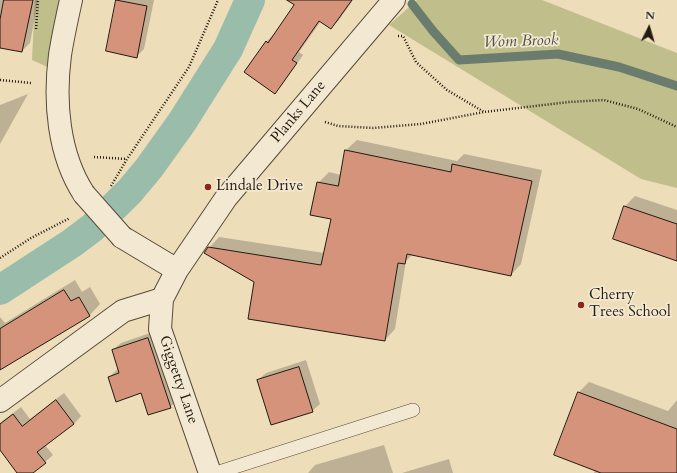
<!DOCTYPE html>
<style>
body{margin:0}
#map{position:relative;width:677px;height:473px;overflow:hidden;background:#edddb9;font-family:Cardo,serif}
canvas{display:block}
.north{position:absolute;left:629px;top:8px;width:40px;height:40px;-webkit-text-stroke:3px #f3e9d2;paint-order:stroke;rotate:5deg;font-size:11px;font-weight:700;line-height:16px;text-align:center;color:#231a11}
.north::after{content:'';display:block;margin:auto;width:14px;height:18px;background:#231a11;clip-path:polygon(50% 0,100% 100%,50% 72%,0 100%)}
</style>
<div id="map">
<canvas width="677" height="473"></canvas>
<div class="north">N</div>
</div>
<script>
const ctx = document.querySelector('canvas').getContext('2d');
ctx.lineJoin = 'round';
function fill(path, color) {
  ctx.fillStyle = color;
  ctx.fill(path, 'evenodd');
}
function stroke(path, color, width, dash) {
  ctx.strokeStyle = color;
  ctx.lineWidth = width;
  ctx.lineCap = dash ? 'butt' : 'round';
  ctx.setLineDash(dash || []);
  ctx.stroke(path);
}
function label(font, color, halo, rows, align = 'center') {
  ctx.font = font + ' Cardo,serif';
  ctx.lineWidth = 3.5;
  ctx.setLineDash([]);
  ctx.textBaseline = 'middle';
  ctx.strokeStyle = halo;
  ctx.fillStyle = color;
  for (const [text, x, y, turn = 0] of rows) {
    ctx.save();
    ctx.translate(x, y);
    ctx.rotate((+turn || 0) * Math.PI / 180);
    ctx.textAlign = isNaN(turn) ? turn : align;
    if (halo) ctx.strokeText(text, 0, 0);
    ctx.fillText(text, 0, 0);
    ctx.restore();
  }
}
const green = new Path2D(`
 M35 0H66L52 69 32 60Z
 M417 0H542L677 53V188L641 179 389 25Z`);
const shadow = new Path2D(`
 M0 0H38L30 43 22 51 0 47Z
 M117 0H154L144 49 136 57 107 51Z
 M299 0H353L339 20 331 28 321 21 299 52 303 55 282 85 274 93 266 42 274 34Z
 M28 94 0 144V105Z
 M357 140 457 161 464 154 542 170 521 264 511 275 413 254 406 261 395 329 385 340 255 281 209 248 219 237 324 253 332 219 318 183 329 172 341 175 346 150Z
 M635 196 677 210V260L624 207Z
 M75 280 82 292 90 287 100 304 90 315 0 369V317L5 323Z
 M156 331 178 399 170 407 109 377 119 368 113 350 121 343Z
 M306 360 320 404 312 411 258 380 266 373Z
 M589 382 668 411 677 400V473H594L595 470 555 455 579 392Z
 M64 393 81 416 74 424 45 445 53 455 45 462 31 473H19L0 449V423L21 407 30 419Z
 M384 445 393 473H308L315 465Z
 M449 459 453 473H402Z`);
const stream = new Path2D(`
 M412 4 433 31 459 60 558 54 619 67 677 86`);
const canal = new Path2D(`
 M0 290 72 243 92 228 129 192 149 168 182 122 228 49 250 0`);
const building = new Path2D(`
 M4 0H33L22 52 0 48V20Z
 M116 0 147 6 137 58 106 51Z
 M287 0H352L331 29 319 21 292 60 297 63 275 94 244 72 266 41 268 43 294 5Z
 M345 150 451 172 452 164 532 181 511 276 407 254 405 264 398 263 385 341 248 319 254 282 204 253 208 247 321 265 331 219 310 215 317 182 338 186Z
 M624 206 677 224V261L613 239Z
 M64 290 71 301 79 297 90 316 0 370V329Z
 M148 338 171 408 148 415 141 393 116 402 108 377 119 373 112 350Z
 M299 367 313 412 271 425 257 380Z
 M578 392 677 429V473H601L554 455Z
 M56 400 74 424 37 452 46 463 33 473H17L0 450V424L13 414 22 426Z`);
const path = new Path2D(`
 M36 29 38 0
 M398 36H403L416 62 447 90 484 112
 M0 80 31 83
 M325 122 338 126 373 128 421 124 484 112 569 102 604 100 638 109 677 127
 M94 157 127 159
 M111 186 127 159 189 67 218 0
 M0 258 31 238 70 218`);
const service = new Path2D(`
 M216 473 413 410`);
const minor = new Path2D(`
 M71 0C67 18 63 36 60 55 54 101 58 154 84 194
 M122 237 177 270
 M0 401 123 311 162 299
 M210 473 160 329 162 299 177 270 226 198 394 0`);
const minorBridge = new Path2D(`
 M84 194 122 237`);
const markers = [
 [208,187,4,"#8f2418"],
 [581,305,4,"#8f2418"]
];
const streetNames = [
 ["Planks Lane",299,112,-50],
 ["Giggetty Lane",178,380,71]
];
const poiNames = [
 ["Lindale Drive",216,187],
 ["Cherry",589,296],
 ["Trees School",589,313]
];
const waterNames = [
 ["Wom Brook",521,42,-2]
];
fill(green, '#c0be8a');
fill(shadow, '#0003');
stroke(stream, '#6a7c6d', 9);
stroke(canal, '#9abdab', 30);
fill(building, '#d4937a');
stroke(building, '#231a11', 1);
stroke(service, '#564b3b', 14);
stroke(minor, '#564b3b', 24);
stroke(path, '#231a11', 2.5, [1, 2]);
stroke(service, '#f3e9d2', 13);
stroke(minor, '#f3e9d2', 22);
stroke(minorBridge, '#564b3b', 24, []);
stroke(minorBridge, '#f3e9d2', 22);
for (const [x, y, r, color] of markers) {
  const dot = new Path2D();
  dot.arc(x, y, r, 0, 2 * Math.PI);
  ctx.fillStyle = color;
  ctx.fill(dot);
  stroke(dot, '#f3e9d2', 1.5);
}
label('15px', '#231a11', '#f3e9d2', streetNames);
label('15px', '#231a11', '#f3e9d2', poiNames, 'left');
label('italic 16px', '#4d5347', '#f3e9d2', waterNames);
</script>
